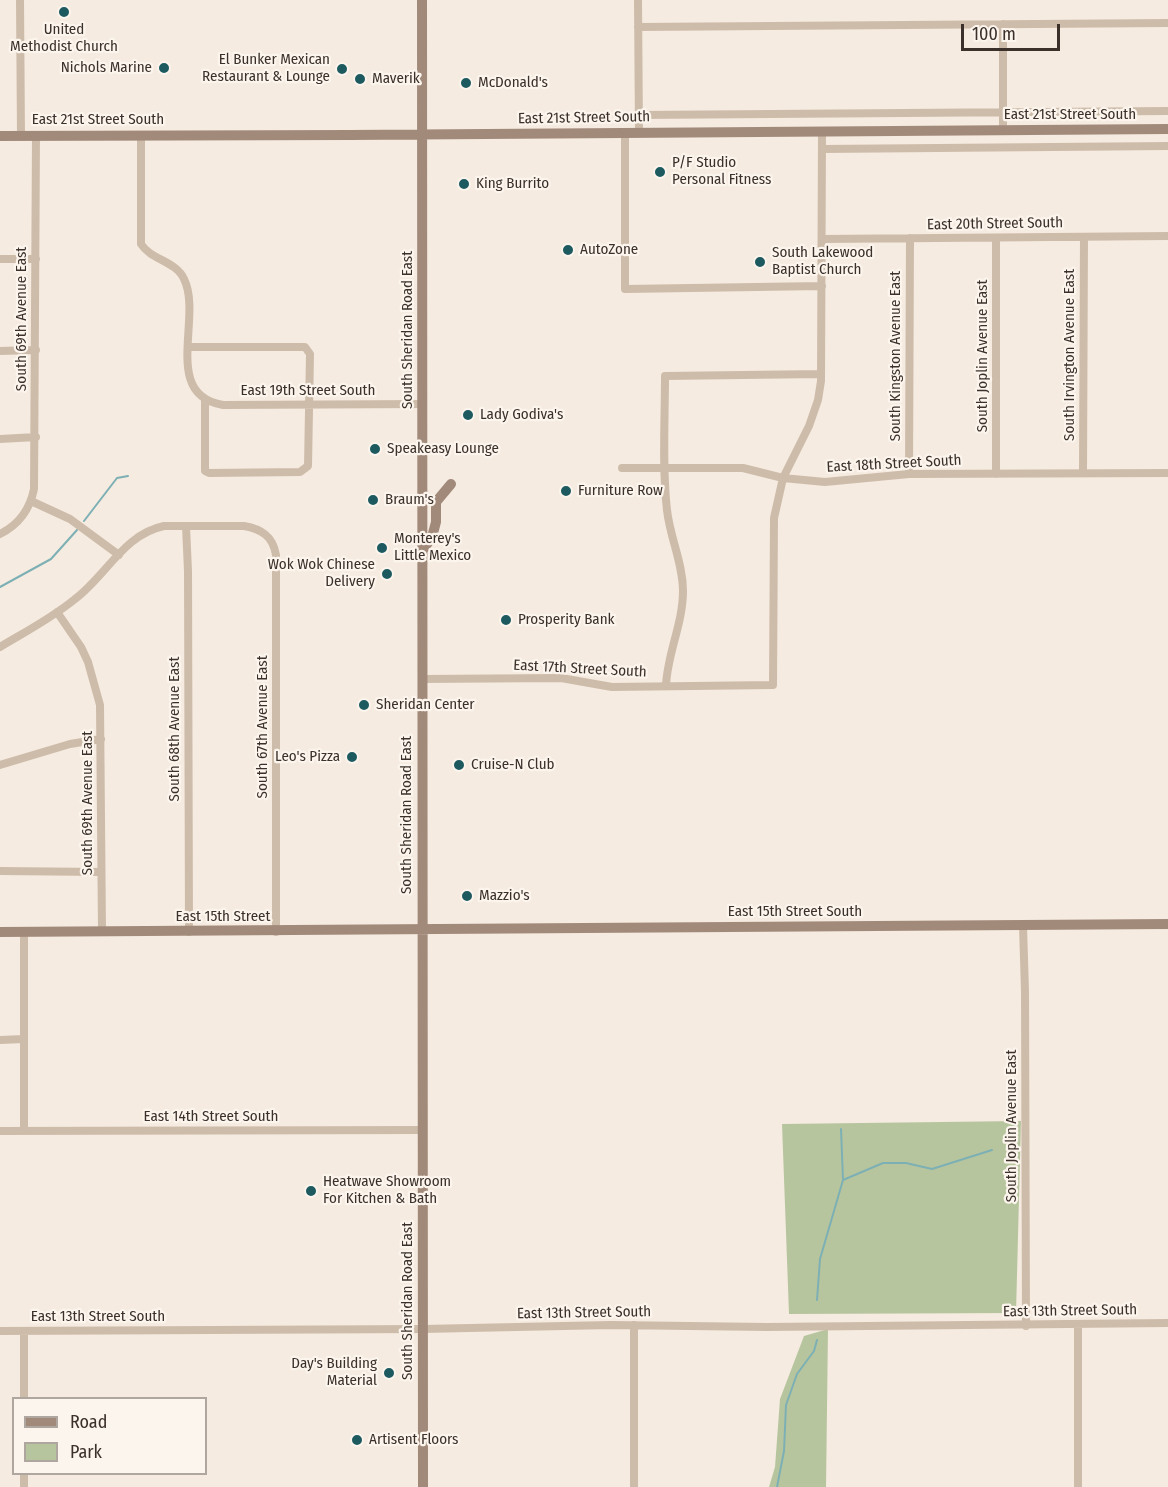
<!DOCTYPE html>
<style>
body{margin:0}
#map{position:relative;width:1168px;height:1487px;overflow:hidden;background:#f5ebe0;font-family:"Fira Sans Condensed",sans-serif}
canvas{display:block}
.legend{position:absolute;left:12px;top:1397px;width:195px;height:78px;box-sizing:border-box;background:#fbf5ed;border:2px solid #aea69f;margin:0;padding:8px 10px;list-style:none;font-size:18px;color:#3b302a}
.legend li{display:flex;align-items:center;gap:12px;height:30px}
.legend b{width:30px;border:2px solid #aea69f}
.scale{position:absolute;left:961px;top:24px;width:99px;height:27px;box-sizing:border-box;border:3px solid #3b302a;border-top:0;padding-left:8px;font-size:18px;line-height:21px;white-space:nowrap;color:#3b302a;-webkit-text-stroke:4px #fbf5ed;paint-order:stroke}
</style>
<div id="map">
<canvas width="1168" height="1487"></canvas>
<ul class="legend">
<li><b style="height:8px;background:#a28a7b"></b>Road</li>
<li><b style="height:16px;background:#b7c59e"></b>Park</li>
</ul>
<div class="scale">100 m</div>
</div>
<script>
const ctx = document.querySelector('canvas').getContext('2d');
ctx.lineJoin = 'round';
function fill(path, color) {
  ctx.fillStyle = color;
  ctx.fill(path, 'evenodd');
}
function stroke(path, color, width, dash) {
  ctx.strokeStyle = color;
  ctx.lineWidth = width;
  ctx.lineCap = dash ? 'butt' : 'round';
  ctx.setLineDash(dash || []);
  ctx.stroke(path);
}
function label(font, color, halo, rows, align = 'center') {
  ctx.font = font + ' "Fira Sans Condensed",sans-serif';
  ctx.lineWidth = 4.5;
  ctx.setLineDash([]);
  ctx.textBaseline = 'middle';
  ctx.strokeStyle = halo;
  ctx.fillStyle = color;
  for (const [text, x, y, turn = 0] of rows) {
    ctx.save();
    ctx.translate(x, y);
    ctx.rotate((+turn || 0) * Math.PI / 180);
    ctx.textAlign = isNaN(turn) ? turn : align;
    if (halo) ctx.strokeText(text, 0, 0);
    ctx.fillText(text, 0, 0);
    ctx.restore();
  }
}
const green = new Path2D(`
 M1021 1121 1016 1313 789 1314 782 1124Z
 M828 1329 826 1487H769L775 1467 780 1399 804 1336Z`);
const stream = new Path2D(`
 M84 521 117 478 128 476
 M0 587 51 559 77 530
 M843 1180 883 1163H906L932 1169 992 1150
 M817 1300 820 1259 843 1180 841 1129
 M777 1487 784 1451 786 1405 797 1374 814 1351 817 1340`);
const street = new Path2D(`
 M20 0 21 136
 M638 0 639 133
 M1003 24V130
 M638 27 1168 23
 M639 115 1168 111
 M625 133V289L822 286
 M141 135V244C151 260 176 261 184 279 203 317 161 395 223 405L423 404
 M822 149 1168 146
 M996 238V474
 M822 239 1168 236
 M0 259H36
 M189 347H305L310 354 308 466 300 472 209 473 205 471V400
 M0 351 36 350
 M0 439 36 437
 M622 468H743L783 478 825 482 909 474 1168 473
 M1083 473 1084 237
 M909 474 910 238
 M31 501 70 519 119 555
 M186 526 188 571 189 932
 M0 534C18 525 30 509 34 489L36 136
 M57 612 81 647 88 662 100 705 102 932
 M0 647C25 632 52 618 75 599 106 576 124 534 164 526H244C261 529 273 536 276 555V932
 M422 679 561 678 612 687 773 685 774 518 783 478 809 426 818 400 821 381 822 132
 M666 686C667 654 683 624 683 591 683 563 670 538 667 510 662 468 665 419 665 376L821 374
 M0 765 70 744 101 739
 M0 871 101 872
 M1023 926 1025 991 1026 1326
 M24 932V1131
 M0 1040 24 1039
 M0 1131 423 1130
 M634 1325V1487
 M1078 1325V1487
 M0 1331 423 1329 611 1325 767 1327 1168 1323
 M24 1331V1398
 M24 1487V1474`);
const secondary = new Path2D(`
 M422 0 423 1487
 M0 136 350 135 1168 129
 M423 550 432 537 436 522V502L451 484
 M0 932 1168 924`);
const markers = [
 [64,12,6,"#1d5a60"],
 [164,68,6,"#1d5a60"],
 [342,69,6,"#1d5a60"],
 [360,79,6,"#1d5a60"],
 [466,83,6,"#1d5a60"],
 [660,172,6,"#1d5a60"],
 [464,184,6,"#1d5a60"],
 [568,250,6,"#1d5a60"],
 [760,262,6,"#1d5a60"],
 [468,415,6,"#1d5a60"],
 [375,449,6,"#1d5a60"],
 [566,491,6,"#1d5a60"],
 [373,500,6,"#1d5a60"],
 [382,548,6,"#1d5a60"],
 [387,574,6,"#1d5a60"],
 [506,620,6,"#1d5a60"],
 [364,705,6,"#1d5a60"],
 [352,757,6,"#1d5a60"],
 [459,765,6,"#1d5a60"],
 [467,896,6,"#1d5a60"],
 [311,1191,6,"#1d5a60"],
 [389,1373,6,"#1d5a60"],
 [357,1440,6,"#1d5a60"]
];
const poiNames = [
 ["United",64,30,"center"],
 ["Methodist Church",64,47,"center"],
 ["El Bunker Mexican",330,60,"right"],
 ["Restaurant & Lounge",330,77,"right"],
 ["Nichols Marine",152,68,"right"],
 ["Maverik",372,79],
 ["McDonald's",478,83],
 ["P/F Studio",672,163],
 ["Personal Fitness",672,180],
 ["King Burrito",476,184],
 ["AutoZone",580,250],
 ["South Lakewood",772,253],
 ["Baptist Church",772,270],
 ["Lady Godiva's",480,415],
 ["Speakeasy Lounge",387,449],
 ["Furniture Row",578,491],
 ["Braum's",385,500],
 ["Monterey's",394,539],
 ["Little Mexico",394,556],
 ["Wok Wok Chinese",375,565,"right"],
 ["Delivery",375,582,"right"],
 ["Prosperity Bank",518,620],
 ["Sheridan Center",376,705],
 ["Leo's Pizza",340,757,"right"],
 ["Cruise-N Club",471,765],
 ["Mazzio's",479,896],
 ["Heatwave Showroom",323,1182],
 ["For Kitchen & Bath",323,1199],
 ["Day's Building",377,1364,"right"],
 ["Material",377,1381,"right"],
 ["Artisent Floors",369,1440]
];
const streetNames = [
 ["East 21st Street South",1070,115],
 ["East 21st Street South",584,118,-1],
 ["East 21st Street South",98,120],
 ["East 20th Street South",995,224,-1],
 ["South 69th Avenue East",22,319,-90],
 ["South Sheridan Road East",408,330,-90],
 ["South Irvington Avenue East",1070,355,-90],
 ["South Kingston Avenue East",896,356,-90],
 ["South Joplin Avenue East",983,356,-90],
 ["East 19th Street South",308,391],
 ["East 18th Street South",894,464,-3],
 ["East 17th Street South",580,669,3],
 ["South 67th Avenue East",263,727,-90],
 ["South 68th Avenue East",175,729,-90],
 ["South 69th Avenue East",88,803,-90],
 ["South Sheridan Road East",407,815,-90],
 ["East 15th Street South",795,912],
 ["East 15th Street",223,917],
 ["East 14th Street South",211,1117],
 ["South Joplin Avenue East",1012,1126,-90],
 ["South Sheridan Road East",408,1301,-90],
 ["East 13th Street South",1070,1311,-1],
 ["East 13th Street South",584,1313,-1],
 ["East 13th Street South",98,1317]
];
fill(green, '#b7c59e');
stroke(stream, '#7db0b4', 2);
stroke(street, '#cebcaa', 8);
stroke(secondary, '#a28a7b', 10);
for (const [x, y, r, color] of markers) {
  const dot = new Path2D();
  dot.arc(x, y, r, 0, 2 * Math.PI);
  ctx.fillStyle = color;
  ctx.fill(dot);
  stroke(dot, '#fbf5ed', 2);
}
label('15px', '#3b302a', '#fbf5ed', poiNames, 'left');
label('15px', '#3b302a', '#fbf5ed', streetNames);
</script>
